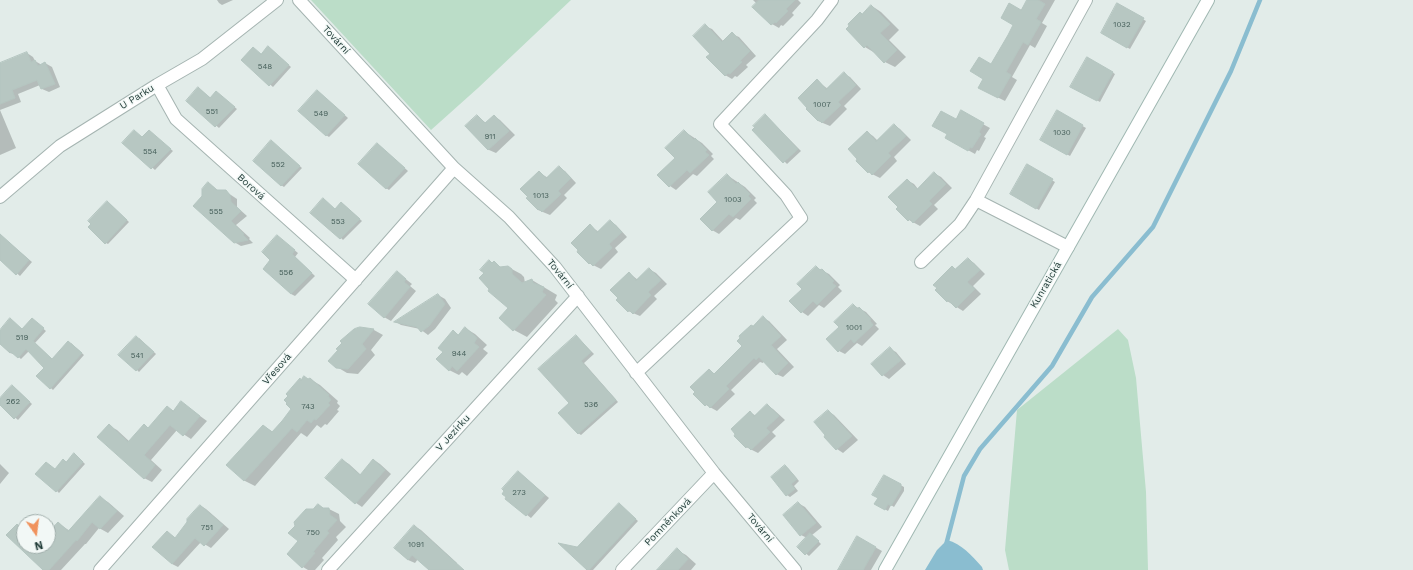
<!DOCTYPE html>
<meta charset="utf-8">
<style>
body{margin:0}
#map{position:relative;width:1413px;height:570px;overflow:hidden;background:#e2ece9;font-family:"Work Sans",sans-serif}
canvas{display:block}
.north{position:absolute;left:16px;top:514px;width:40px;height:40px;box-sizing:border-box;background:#f2f8f6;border:1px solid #9fadaa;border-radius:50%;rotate:166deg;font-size:11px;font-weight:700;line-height:16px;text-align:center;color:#223d39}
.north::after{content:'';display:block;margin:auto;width:14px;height:18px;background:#f0925c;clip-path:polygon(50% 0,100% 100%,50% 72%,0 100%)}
</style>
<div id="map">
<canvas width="1413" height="570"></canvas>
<div class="north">N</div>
</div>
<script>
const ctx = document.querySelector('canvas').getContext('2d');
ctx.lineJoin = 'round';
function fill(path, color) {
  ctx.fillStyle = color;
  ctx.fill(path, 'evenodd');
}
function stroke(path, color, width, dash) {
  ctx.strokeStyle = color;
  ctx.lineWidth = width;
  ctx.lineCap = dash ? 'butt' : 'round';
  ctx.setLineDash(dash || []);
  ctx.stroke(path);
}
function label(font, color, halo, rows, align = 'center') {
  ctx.font = font + ' "Work Sans",sans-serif';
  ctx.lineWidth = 3;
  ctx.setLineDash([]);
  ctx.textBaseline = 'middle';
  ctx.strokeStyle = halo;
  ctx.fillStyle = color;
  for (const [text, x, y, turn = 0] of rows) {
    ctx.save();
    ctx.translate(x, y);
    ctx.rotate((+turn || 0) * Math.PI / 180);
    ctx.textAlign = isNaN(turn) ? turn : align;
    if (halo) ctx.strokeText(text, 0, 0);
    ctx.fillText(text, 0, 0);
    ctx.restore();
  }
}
const green = new Path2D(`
 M311 0H571L478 88 431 130Z
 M1118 329 1128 340 1136 378 1146 492 1148 570H1009L1005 550 1017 410Z`);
const water = new Path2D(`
 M947 540C962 544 971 555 982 567L983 570H925L937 550Z`);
const shadow = new Path2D(`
 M217 0H233L222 5 219 3Z
 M753 0H798L801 3 792 13 794 15 783 26 781 25 779 28 772 24 754 7 757 4Z
 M1028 0H1055L1042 23 1047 26 1035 48 1030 45 1012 77 1017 80 1005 101 985 91 984 79Z
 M1118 5 1146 21 1130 49 1102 33Z
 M872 6 881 12 899 30 889 40 906 57 895 67 885 62 876 52 875 53 865 47 847 29Z
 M705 26 712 29 724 42 732 34 739 37 756 56 746 65 748 67 737 77 735 76 732 79 725 75 711 54Z
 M271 49 291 67 273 87 242 60 262 55Z
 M27 53 33 57 35 61 42 65 45 63 52 67 60 87 49 92 42 89 40 85 18 94 21 102 0 110 16 148 0 155V64Z
 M1088 58 1115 74 1100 102 1072 86Z
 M844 74 850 77 861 89 844 106 847 109 830 126 818 121 817 81 828 89Z
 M201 90 211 98 216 92 237 109 219 128 187 101Z
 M320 93 348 118 329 137 326 135Z
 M961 112 990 128 984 137 986 138 979 151 977 150 975 154 946 138Z
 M1058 112 1086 128 1070 156 1042 140Z
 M765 115 801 151 787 164 753 130Z
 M477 116 486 123 494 116 500 120 515 135 496 153 489 150 467 126Z
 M894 125 900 129 911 140 894 157 897 161 880 178 868 172 867 132 873 136 878 141Z
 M149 131 173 151 155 170 124 143 143 138Z
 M684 131 702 143 713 154 711 156 714 159 697 176 693 174 676 190 670 186Z
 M271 141 302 168 284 187 281 185Z
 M380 146 408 171 389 190 386 188Z
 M1027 166 1055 182 1039 210 1011 193Z
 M559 168 565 171 576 183 564 195 567 198 550 215 538 210 529 197 539 172 548 178Z
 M934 173 941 177 952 188 934 205 938 209 920 226 909 220 907 180 914 184 918 189Z
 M727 175 745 187 756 198 754 200 757 203 740 220 736 218 719 234 712 230Z
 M208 183 219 191H225L237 199V207L247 216 236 225 250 238 249 239 253 243 241 246 234 242 203 197Z
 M110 204 129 222 108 244 106 243Z
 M344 205 362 221 343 240 341 238 336 210Z
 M610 221 616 225 627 237 615 248 618 252 601 269 589 263 590 226 599 232Z
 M277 236 298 253 295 257 315 276 295 296 291 294 272 260Z
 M6 240 32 262 20 276 0 259V241Z
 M968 259 974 263 985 274 973 286 981 294 963 311 947 301 936 290Z
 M489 261 503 268 508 267 521 274 524 277 525 283 532 280 557 295 555 300 558 303 527 337 514 330 509 308 491 289 485 273Z
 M816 267 829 274 840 285 838 287 842 291 824 308 819 305 808 316 802 312Z
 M649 269 656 273 667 284 654 296 657 299 640 316 628 311 629 273 638 280Z
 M398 273 412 284 410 286 416 291 391 321 384 317Z
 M438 295 445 299 451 308 435 329 428 335 420 329 401 325 396 322Z
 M853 305 866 312 877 324 875 325 879 329 862 346 857 343 845 354 839 351 840 327Z
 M763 318 769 321 787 340 777 349 794 367 783 377 776 374 764 361 763 363 760 362 731 390 735 394 717 411 706 405 709 370 715 374 743 346 753 327Z
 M32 319 46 331 35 343 53 360 71 343 84 355 53 390 38 376 45 368 29 351 21 359 14 353 13 354 10 353 0 343V331L23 330Z
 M360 328 374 330 383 335 371 350 375 355 358 374 347 373 337 367Z
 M465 328 475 334 487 345 483 349 488 353 467 376 462 372 459 375 449 370 453 331 459 335Z
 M576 336 594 354 584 363 618 402 581 435 578 433 571 403Z
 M139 338 156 354 139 372 137 370Z
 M890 349 896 352 906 364 889 379 883 375Z
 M310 379 320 385 338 401 337 403 340 406 337 410 339 411 327 425 325 424 321 428 317 425 307 437 301 433 255 486 245 481 228 465 264 426 273 432 293 409 302 381Z
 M13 386 32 404 18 420 0 404V400Z
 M182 403 207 421 191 439 177 430 151 460 162 470 152 482 144 478 109 426 117 430 130 442 149 429 167 407 174 411Z
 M767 405 773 409 785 420 772 432 776 436 758 453 746 447 750 412 756 416Z
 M828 411 834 415 858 440 843 453 837 449 825 437Z
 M77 456 85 464 59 493 57 491 47 463 55 470 64 460 67 462Z
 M342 460 349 464 361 475 374 460 380 464 391 474 362 507 356 503Z
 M0 464 9 473 0 484Z
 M785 466 788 468 799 481 794 486 798 491 790 497 787 495 772 477Z
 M522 475 549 498 531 518 506 499Z
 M884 476 904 487V491L894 507 891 505 888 511 876 504 879 498Z
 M100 498 108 502 124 516 108 533 99 528 86 544H85L61 570H45L8 535 17 525 24 529V546H48V534L58 523 70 531Z
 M798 503 805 507 822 527 812 535 821 544 809 556 798 547 807 538 801 535Z
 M619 504 638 521 593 570H588L577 548Z
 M318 505 325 509H329L339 514 340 521 346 527 336 537 338 540 322 558 324 560 315 570H308L303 567 299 541 313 510Z
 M201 506 206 509 229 529 211 548 201 542 178 567 172 564 167 532 176 538Z
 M414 526 421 530 457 563 451 570H430L418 559 415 563 408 560 395 548Z
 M857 537 882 551 871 570H839Z
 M677 550 686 555 696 564 691 570H658Z`);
const stream = new Path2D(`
 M946 545 964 476 980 449 1052 366 1092 297 1153 227 1231 71 1260 0`);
const building = new Path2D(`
 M759 0H795L786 9 788 11 776 23 775 22 771 25 752 7Z
 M1027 0H1038L1045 4 1036 19 1041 22 1028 45 1023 42 1006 72 1011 75 998 98 978 88 983 79 970 71 979 57 991 64 1008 35 1013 25 1001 18 1009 3 1021 10Z
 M1117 3 1144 18 1127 48 1101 33Z
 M871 5 890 24 880 33 897 50 884 63 867 45 864 48 846 29 849 26 848 24 860 12 862 14Z
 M705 24 722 42 732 32 750 51 740 61 742 62 730 74 728 73 725 76 706 57 710 54 693 36Z
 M268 46 289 65 269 86 241 60 253 47 261 54Z
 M27 52 31 62 35 60 38 66 45 62 55 84 41 89 37 80 12 90 15 98 0 104V63Z
 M1087 57 1113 72 1097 101 1070 87Z
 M844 72 856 85 838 102 841 105 822 123 819 120 818 121 806 109 807 108 798 98 817 79 826 89Z
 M198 87 210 98 216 91 235 107 215 127 186 101Z
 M317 90 345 115 326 136 298 111Z
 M961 110 984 123 979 132 981 134 972 148 970 147 968 151 945 138 947 134 932 126 941 111 956 119Z
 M1057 110 1083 125 1067 155 1040 140Z
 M765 114 798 149 783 163 752 130 755 127 753 126Z
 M477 115 485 123 494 115 509 131 488 150 465 126Z
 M894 124 906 136 888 153 891 156 872 175 869 171 868 173 856 161 857 159 848 149 867 131 876 141Z
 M134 130 142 137 149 130 171 149 151 169 122 143Z
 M684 130 694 140 695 138 707 150 705 152 709 155 690 173 687 170 669 187 657 175 675 158 665 148Z
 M271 140 300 166 281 186 253 161Z
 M377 143 405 168 386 189 358 164Z
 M1027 164 1053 179 1036 209 1010 194Z
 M559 166 571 178 558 191 561 194 542 212 539 209 538 210 526 198 528 197 520 189 539 171 546 178Z
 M934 172 946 184 929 201 932 204 913 223 910 219 908 221 896 209 898 207 888 197 907 179 917 189Z
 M727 174 736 184 738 182 750 194 748 196 751 199 733 217 729 214 712 231 700 219 717 202 708 192Z
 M208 182 217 190H226L230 195 231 202 241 211 231 221 244 234 243 235 248 240 234 243 193 206 202 196V189Z
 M323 198 335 209 341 202 360 219 340 239 310 213Z
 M107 201 127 220 105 244 88 227 91 224 88 221Z
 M610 220 622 232 609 244 612 248 593 266 590 263 589 264 577 252 578 250 571 243 590 224 597 232Z
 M0 234 29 260 16 275 0 260Z
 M277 235 295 250 292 254 312 273 291 294 263 269 270 260 262 252Z
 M968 258 980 270 967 282 975 289 956 308 948 300 947 302 935 290 937 288 933 285 952 266 955 269Z
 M489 260 492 263 494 261 500 267 508 266 512 269V274L522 283 532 279 533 283 544 287 542 292 546 295 513 331 499 318 508 308 488 291 489 289 479 278 484 273 480 270Z
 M816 266 820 270 822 269 834 281 832 283 836 286 817 305 813 301 801 313 789 301 802 289 797 284Z
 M649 268 661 280 648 292 651 295 633 314 629 310 628 312 616 300 618 298 610 290 629 272 636 280Z
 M397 271 406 279 404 282 410 287 384 318 368 304Z
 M438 294 445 304 429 326 421 332 417 327 394 322Z
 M853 304 858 309 859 307 871 319 870 321 873 325 854 343 851 339 838 352 826 339 839 327 834 322Z
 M763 316 781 336 771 345 788 363 776 375 759 357 756 360 754 358 726 386 729 389 710 408 707 404 705 406 693 394 695 392 690 387 709 369 714 374 742 346 737 341 740 338 739 336 751 325 753 326Z
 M10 318 22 329 32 318 44 328 33 341 52 359 68 341 82 353 50 389 36 376 44 368 26 349 18 358 11 352 10 353 0 344V330Z
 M360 327 374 329 362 344 366 349 348 369 336 368 328 361 338 350 336 349 342 343 340 341 354 329Z
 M465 327 477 338 474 343 479 347 457 371 452 366 449 371 436 359 443 352 438 348 453 330 458 335Z
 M576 335 591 352 581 361 616 400 578 434 558 413 569 403 538 369Z
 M136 336 154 352 136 371 118 355Z
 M890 347 901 360 882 376 871 364Z
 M304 376 308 379 310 378 329 395 328 396 331 400 328 403 330 405 316 420 314 419 311 423 307 420 297 432 292 428 244 481 226 465 263 425 272 432 282 421 291 409 286 404 287 403 284 400 288 396 286 394 300 378 301 380Z
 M12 385 30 402 14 419 0 405V398Z
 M181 401 200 416 183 436 170 425 144 455 155 465 144 479 97 437 109 424 128 442 144 424 148 428 167 406 173 411Z
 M767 404 779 416 766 428 770 432 751 450 747 446 746 448 734 436 735 434 731 429 750 411 754 416Z
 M828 410 852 436 836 450 824 437 825 435 814 422Z
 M74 453 83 462 56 492 35 474 46 462 55 469 63 459 66 462Z
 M342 459 360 475 373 459 385 470 355 504 325 478Z
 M785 465 797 479 791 484 795 489 786 496 771 477Z
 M518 471 545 495 526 516 505 499 506 497 502 494 504 491 502 489Z
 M884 475 901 484V489L891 506 888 504 885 510 874 504 878 498 872 495Z
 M100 496 117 511 100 529 92 522 77 541 76 540 49 570H43L6 535 17 524 24 531V546H48V533L58 522 68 531Z
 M798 502 816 523 800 536 783 515Z
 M619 503 636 519 589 570H587L558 543 577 547Z
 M318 504 323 508H329L330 515 337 520 327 531 329 533 313 552 315 553 302 568 287 554 298 541 288 533 295 526 294 522 306 509H313Z
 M200 505 223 525 204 546 195 538 172 564 152 547 167 531 175 538 187 522V519Z
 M414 525 464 570H429L412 555 408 560 394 548Z
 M810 533 819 541 805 555 797 547Z
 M857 536 876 547 863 570H838Z
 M677 548 688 559 678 570H657Z`);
const street = new Path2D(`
 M299 0 454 168 509 217 555 267 714 473 795 570
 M157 85 176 119 356 280
 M0 197 60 146 157 85 202 59 277 0
 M976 200 1068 247
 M921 262 960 224 976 200 1086 0
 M636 373 801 218 786 195 720 124 817 20 832 0
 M100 570 454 168
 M328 570 578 296
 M622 570 714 473`);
const secondary = new Path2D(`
 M885 570 1208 0`);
const numberNames = [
 ["1032",1122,25],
 ["548",265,67],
 ["1007",822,105],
 ["551",212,112],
 ["549",321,114],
 ["1030",1062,133],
 ["911",490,137],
 ["554",150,152],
 ["552",278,165],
 ["1013",541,196],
 ["1003",733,200],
 ["555",216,212],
 ["553",338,222],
 ["556",286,273],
 ["1001",854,328],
 ["519",22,338],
 ["944",459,354],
 ["541",137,356],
 ["262",13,402],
 ["536",591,405],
 ["743",308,407],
 ["273",519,493],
 ["751",207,528],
 ["750",313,533],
 ["1091",416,545]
];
const streetNames = [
 ["Tovární",336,40,47],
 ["U Parku",137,97,-32],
 ["Borová",251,187,42],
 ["Tovární",560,274,51],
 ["Kunratická",1046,285,-60],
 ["Vřesová",277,369,-49],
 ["V Jezírku",453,433,-48],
 ["Pomněnková",668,522,-46],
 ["Tovární",760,528,50]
];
fill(green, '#bbddc8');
fill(water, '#8abdd0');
fill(shadow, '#0003');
stroke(stream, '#8abdd0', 4.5);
fill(building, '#b7c7c2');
stroke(building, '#b4c5c0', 1);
stroke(street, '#a5b4b1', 14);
stroke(secondary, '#a0b8b2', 14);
stroke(street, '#fff', 12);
stroke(secondary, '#fff', 12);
label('8px', '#47605b', null, numberNames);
label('10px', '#223d39', '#f2f8f6', streetNames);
</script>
